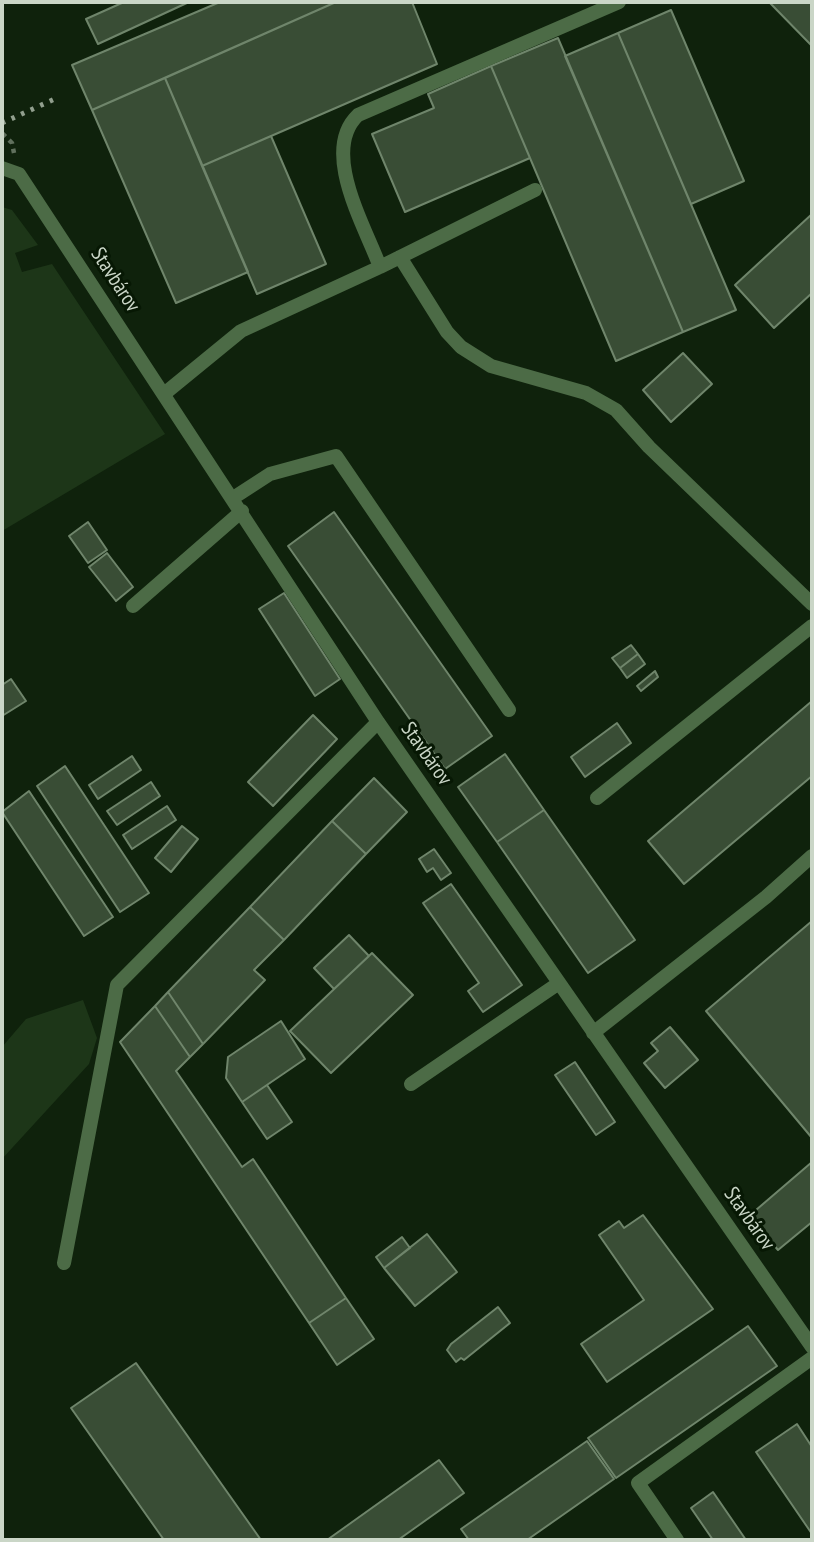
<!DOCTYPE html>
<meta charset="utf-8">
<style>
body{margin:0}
#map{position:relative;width:814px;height:1542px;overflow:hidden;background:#0f220c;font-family:"PT Sans Narrow",sans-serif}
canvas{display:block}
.frame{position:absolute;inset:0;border:4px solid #cad6c7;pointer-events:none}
</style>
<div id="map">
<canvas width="814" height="1542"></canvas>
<div class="frame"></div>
</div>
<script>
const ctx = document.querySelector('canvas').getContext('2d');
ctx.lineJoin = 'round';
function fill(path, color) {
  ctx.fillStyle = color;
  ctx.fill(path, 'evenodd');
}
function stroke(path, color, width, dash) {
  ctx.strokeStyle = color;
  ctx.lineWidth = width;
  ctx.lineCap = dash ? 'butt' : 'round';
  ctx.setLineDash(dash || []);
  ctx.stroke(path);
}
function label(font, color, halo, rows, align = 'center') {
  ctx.font = font + ' "PT Sans Narrow",sans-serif';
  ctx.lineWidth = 6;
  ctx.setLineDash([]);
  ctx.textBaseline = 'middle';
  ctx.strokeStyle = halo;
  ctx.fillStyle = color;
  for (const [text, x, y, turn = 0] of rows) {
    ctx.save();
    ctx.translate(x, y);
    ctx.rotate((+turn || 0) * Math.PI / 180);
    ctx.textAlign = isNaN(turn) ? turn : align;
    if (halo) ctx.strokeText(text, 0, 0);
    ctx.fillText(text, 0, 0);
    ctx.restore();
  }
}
const green = new Path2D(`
 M2 207 12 210 38 245 15 253 22 272 52 264 165 434 2 531Z
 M83 1000 97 1038 89 1064 2 1159V1047L26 1019Z`);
const building = new Path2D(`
 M124 2H189L98 44 86 19Z
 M220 2H336L92 110 72 65Z
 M336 2H412L437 64 202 166 165 78Z
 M769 2H812V46Z
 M671 10 744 181 691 204 618 33Z
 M618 33 736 310 683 332 565 56Z
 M558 38 683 332 616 361 491 66Z
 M491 66 530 158 405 212 372 134 434 108 428 94Z
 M165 78 248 272 176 303 92 110Z
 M271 136 326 264 257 294 202 166Z
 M812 214V293L774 328 735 285Z
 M683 353 712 384 671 422 643 390Z
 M334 512 492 736 445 769 288 546Z
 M88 522 107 550 88 563 69 536Z
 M107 553 133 587 116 601 89 567Z
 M284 593 340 679 315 696 259 609Z
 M631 645 638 654 620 668 612 658Z
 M638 654 645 664 627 678 620 668Z
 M655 671 658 677 641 691 637 686Z
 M11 679 26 701 2 716V685Z
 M812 701V776L684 884 648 841Z
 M313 715 337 739 273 806 248 782Z
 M617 723 631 743 585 777 571 757Z
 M505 754 544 810 497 842 458 787Z
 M132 756 141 770 98 799 89 785Z
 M65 766 149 893 120 912 37 786Z
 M374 778 407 812 366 854 332 821Z
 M151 782 160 796 117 825 107 811Z
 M29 791 113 917 84 936 2 812Z
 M167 806 176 820 132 849 123 835Z
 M544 810 635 940 588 973 497 842Z
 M332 821 366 854 284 940 250 907Z
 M182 826 198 839 171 872 155 858Z
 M434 849 451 873 441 880 433 868 427 872 419 859Z
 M451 884 522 985 483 1012 468 991 479 983 423 903Z
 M250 907 284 940 254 970 265 980 203 1044 168 992Z
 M812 921V1138L706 1011Z
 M349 935 369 956 334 989 314 968Z
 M372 953 413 995 331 1073 290 1031Z
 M168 992 203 1044 190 1057 155 1006Z
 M155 1006 190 1057 176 1071 242 1167 253 1159 346 1298 309 1323 120 1042Z
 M281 1021 305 1059 242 1102 226 1078 228 1057Z
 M670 1027 698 1060 665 1088 644 1063 658 1051 651 1043Z
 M575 1062 615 1122 596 1135 555 1075Z
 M267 1085 292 1122 267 1139 242 1102Z
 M812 1162V1222L778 1250 749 1216Z
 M643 1215 713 1309 607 1382 581 1344 644 1300 599 1235 619 1221 624 1228Z
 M427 1234 457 1272 415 1306 384 1268Z
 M402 1237 410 1248 384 1268 376 1257Z
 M346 1298 374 1339 337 1365 309 1323Z
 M498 1307 510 1323 464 1360 461 1358 456 1362 447 1350 451 1344Z
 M748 1326 777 1366 616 1478 588 1438Z
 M136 1363 261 1540H164L71 1408Z
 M797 1424 812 1447V1534L756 1452Z
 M587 1441 614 1479 527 1540H469L461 1529Z
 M439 1460 464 1493 398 1540H327Z
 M713 1492 746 1540H713L691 1508Z`);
const path = new Path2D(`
 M2 133 12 143 14 153`);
const service = new Path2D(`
 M2 168 19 174 378 722 812 1347
 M400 257 447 332 461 347 491 366 586 393 616 410 649 447 812 604
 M380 267C365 226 320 151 358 115L619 2
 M164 394 241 331 380 267 535 190
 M233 498 270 474 336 456 509 710
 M133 606 242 511
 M597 798 812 626
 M593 1033 766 897 812 856
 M411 1084 559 983
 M64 1263 117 985 378 722
 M677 1540 638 1483 812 1358`);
const rail = new Path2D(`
 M2 123 59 97`);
const streetNames = [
 ["Stavbárov",115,280,57],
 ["Stavbárov",426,754,55],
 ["Stavbárov",749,1219,55]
];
fill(green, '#1d3618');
fill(building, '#394d35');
stroke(building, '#6f856b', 2);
stroke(path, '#60705d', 4.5, [5, 5]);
stroke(service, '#4c6b46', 14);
stroke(rail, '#919f8e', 5, [3.5, 7]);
label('21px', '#cad6c7', '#071804', streetNames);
</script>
